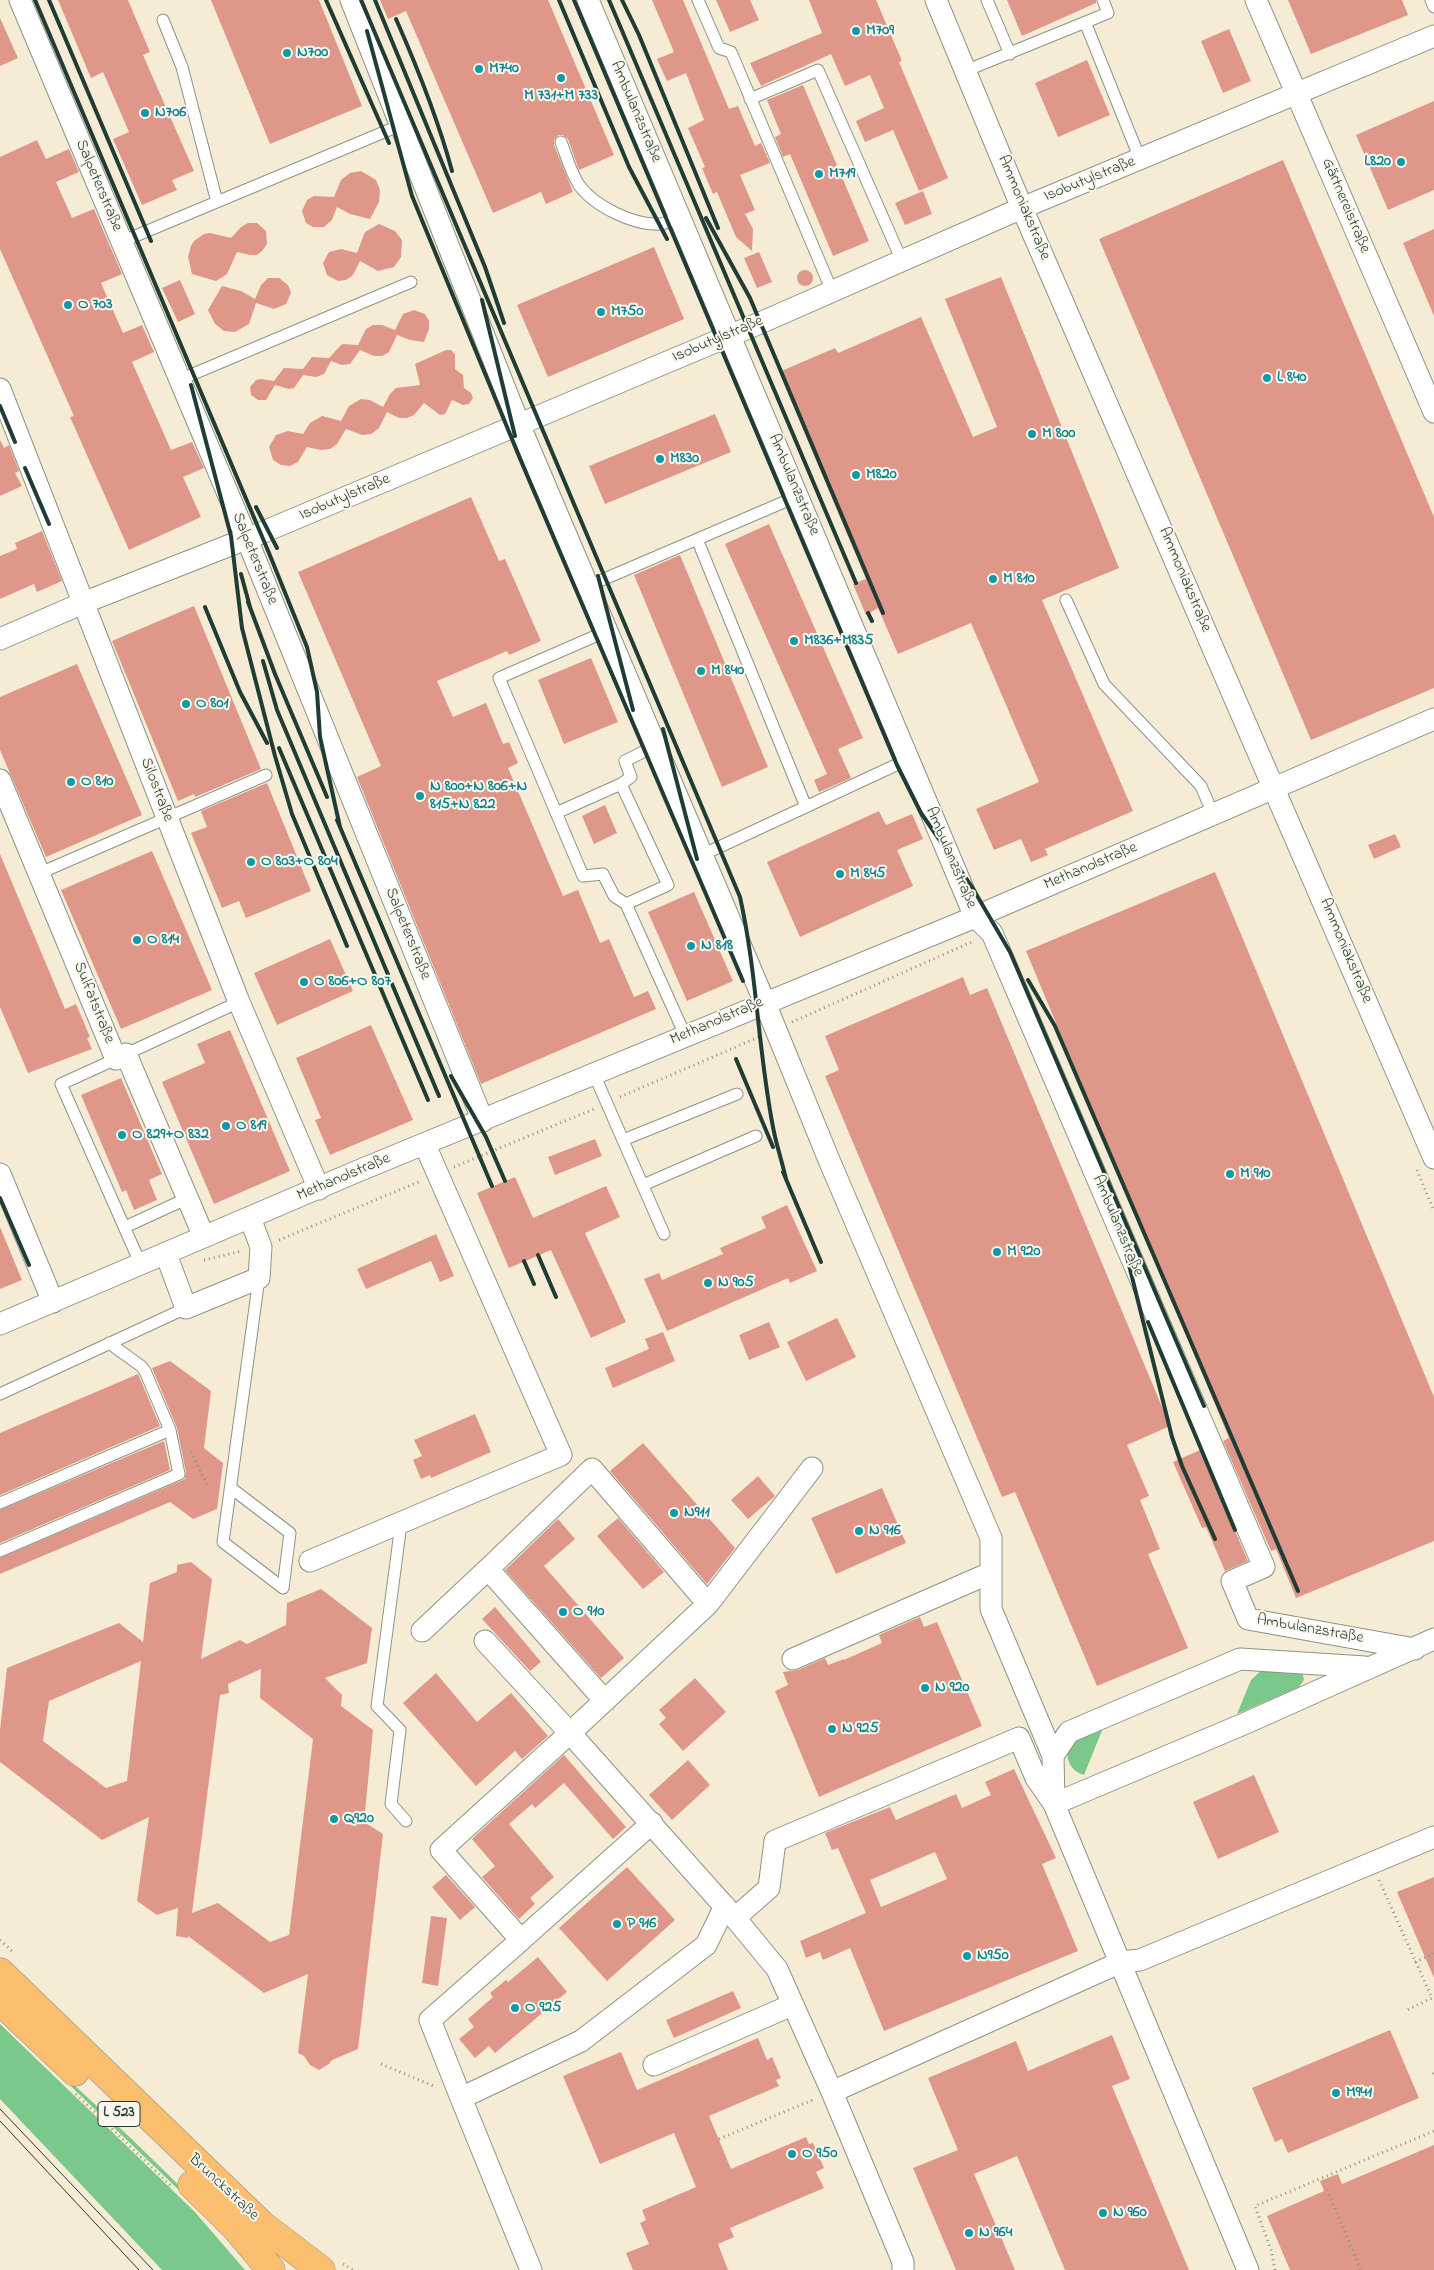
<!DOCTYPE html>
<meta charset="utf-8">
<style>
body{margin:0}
canvas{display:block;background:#f6ecd6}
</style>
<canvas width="1434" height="2270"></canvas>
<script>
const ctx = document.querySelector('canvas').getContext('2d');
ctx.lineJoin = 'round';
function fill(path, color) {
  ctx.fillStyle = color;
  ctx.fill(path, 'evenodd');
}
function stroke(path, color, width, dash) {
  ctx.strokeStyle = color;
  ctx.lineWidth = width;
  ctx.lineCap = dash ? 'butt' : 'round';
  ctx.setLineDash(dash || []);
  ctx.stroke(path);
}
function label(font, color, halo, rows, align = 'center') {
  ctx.font = font + ' "Indie Flower",sans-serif';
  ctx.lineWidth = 4;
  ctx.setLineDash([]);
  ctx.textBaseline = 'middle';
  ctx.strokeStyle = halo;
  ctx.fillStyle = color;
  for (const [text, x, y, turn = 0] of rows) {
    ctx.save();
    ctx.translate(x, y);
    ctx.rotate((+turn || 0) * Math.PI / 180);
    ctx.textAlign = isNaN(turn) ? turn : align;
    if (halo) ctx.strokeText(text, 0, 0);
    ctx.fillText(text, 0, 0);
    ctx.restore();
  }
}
const green = new Path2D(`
 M1263 1669 1302 1671 1304 1680 1299 1687 1237 1714 1251 1680Z
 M1103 1728 1084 1775C1077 1773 1072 1769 1069 1762 1061 1742 1089 1734 1103 1728Z
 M0 2018C90 2098 179 2181 260 2270H253L210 2220Z
 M0 2024 194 2211 245 2270H162L0 2099Z`);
const building = new Path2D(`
 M58 0H128L150 52 143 55 194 171 172 180 177 190 142 205 113 139 129 132 103 72 91 78Z
 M211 0H319L362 106 270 144Z
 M380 0H548L614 155 579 170 568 139 563 135H558L554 140V145L573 192 546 204 541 192 493 213 406 11 388 19Z
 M652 0H683L729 109 738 106 755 146 761 143 770 163 740 175 755 210 745 214 753 229 752 251 736 237 717 192 713 194 702 168 705 167 688 128 704 120 686 73 667 81 657 59 674 52Z
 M716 0H750L759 20 730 32Z
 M809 0H876L902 61 899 62 948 178 919 191 893 130 865 142 856 121 884 108 870 75 845 86 831 54 761 86 750 63 822 33Z
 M1007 0H1096V3L1022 36Z
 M1288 0H1402L1408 15 1311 54Z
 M0 18 18 58 0 66Z
 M1229 29 1251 81 1223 93 1201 41Z
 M1087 60 1110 115 1058 137 1035 83Z
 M803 85 869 241 833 256 790 154 783 157 775 137 781 134 767 100Z
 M1434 101V190L1388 210 1356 135Z
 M37 140 46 159 69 149 79 172 56 182 72 218 94 209 122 274 101 283 123 333 142 325 154 352 132 362 171 450 192 442 204 468 183 477 201 517 129 550 70 417 74 416 0 249V157Z
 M1283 160 1434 517V688L1311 740 1099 239Z
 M361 171 376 180 380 190 379 202 370 219 350 214 337 207 332 220 324 227H313L306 223 302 211 307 200 314 196 334 197 341 180 350 173Z
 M923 191 932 214 905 225 895 203Z
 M248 223H257L266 231 267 244 262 251 257 255H250L237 252 227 274 216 281 192 274 188 257 191 246 194 241 204 234 210 233 231 238 241 227Z
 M379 224 395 231 402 240 401 257 394 267 378 271 360 261 353 275 346 280 338 281 327 275 323 263 329 252 341 249 357 253 365 232Z
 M1434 229V316L1403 243Z
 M654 247 684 319 548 377 517 305Z
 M759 252 772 282 757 288 744 258Z
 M797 278a8 8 0 1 1 16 0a8 8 0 1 1-16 0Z
 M1001 277 1119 568 1042 600 1133 811 1045 849 1048 855 1031 862 1021 839 994 850 976 809 1039 782 971 623 898 654 878 608 866 615 853 584 866 579 779 372 835 348 838 353 921 317 973 437 997 427 945 299Z
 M268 278H279L288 285 291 293 286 304 274 309 256 303 249 324 235 332 224 331 215 324 208 310 222 286 241 291 255 299 261 285Z
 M180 280 195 314 178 322 162 288Z
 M414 310 425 314 429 321V329L424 342 410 340 397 335 389 352 382 356H374L360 350 350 364 342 365 331 361 324 374 316 377 303 375 294 388 289 389 275 385 266 400H258L251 395 250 387 256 380 261 379 274 381 284 368 303 369 312 357 329 358 342 344 358 345 366 329 373 325H382L395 330 403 314Z
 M446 350H451L455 354V369L463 375 464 388 471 393 473 398 469 404 463 405 452 400 445 414 440 415 424 403 414 415 407 418H399L387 412 379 428 371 434 362 435 346 429 337 444 330 449 321 450 307 447 298 462 290 466 281 465 273 460 269 447 276 435 288 431 303 434 310 423 322 416 341 421 349 406 361 399 370 400 383 407 390 394 396 388 420 385 415 364Z
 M715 414 731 452 605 504 589 466Z
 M0 440 4 448 9 445 19 471 15 473 22 486 0 496Z
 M471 497 499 561 505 559 541 641 509 655 507 651 437 681 453 717 486 703 503 744 509 742 518 763 508 768 563 896 578 890 600 943 609 939 634 997 648 991 656 1009 481 1084 357 777 381 766 298 572Z
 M769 524 863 738 838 749 851 778 819 792 814 780 827 774 725 544Z
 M42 531 62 581 37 592 34 584 0 599V556L17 549 15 543Z
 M680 555 768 767 722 787 634 575Z
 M194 606 261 769 195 797 194 794 178 801 112 641Z
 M591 658 618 722 564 744 538 680Z
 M77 664 142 815 46 857 0 750V697Z
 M267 783 311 891 246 918 239 901 222 908 191 833 207 827 201 811Z
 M605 805 617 833 594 844 582 816Z
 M879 811 886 825 912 814 923 839 897 850 913 886 800 937 767 862Z
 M1395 834 1401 847 1374 859 1368 845Z
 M152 851 212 990 121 1029 61 890Z
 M0 854 65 1009 76 1004 90 1037 87 1038 92 1049 28 1073 0 1007Z
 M1215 872 1434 1397V1541L1296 1598 1276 1549 1271 1551 1223 1441 1229 1438 1026 951Z
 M694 892 733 981 687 1001 648 912Z
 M330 939 353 991 277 1025 254 973Z
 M963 977 970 995 987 988 1170 1426 1127 1445 1149 1496 1140 1500 1160 1549 1148 1554 1188 1648 1097 1686 1015 1492 1002 1497 825 1076 839 1070 825 1036Z
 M371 1025 413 1120 330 1155 315 1120 321 1118 296 1058Z
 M230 1030 290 1171 214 1204 162 1082 205 1063 197 1044Z
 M121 1078 162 1174 149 1180 157 1200 134 1210 126 1190 122 1192 81 1095Z
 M595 1139 602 1156 555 1175 548 1157Z
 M515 1177 533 1218 606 1186 620 1217 585 1233 626 1322 591 1338 551 1250 509 1268 477 1193Z
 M787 1205 817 1271 790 1283 788 1278 667 1331 644 1279 659 1273 662 1280 723 1254 720 1248 766 1228 761 1217Z
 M0 1227 22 1280 0 1289Z
 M436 1234 454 1276 440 1282 431 1261 366 1289 357 1269Z
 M837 1318 856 1357 806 1381 787 1342Z
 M769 1322 780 1347 749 1360 739 1335Z
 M663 1332 675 1361 613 1388 605 1368 649 1349 645 1339Z
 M170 1361 211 1391 204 1448 223 1463 217 1509 193 1519 170 1502 0 1574V1558L185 1479 186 1472 177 1428 152 1368Z
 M138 1374 160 1426 0 1495V1433Z
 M475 1414 491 1452 431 1478 430 1475 421 1479 413 1460 422 1456 414 1440Z
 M164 1441 170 1470 0 1543V1510Z
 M643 1443 735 1548 707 1584 610 1471Z
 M1200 1450 1248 1561 1225 1571 1206 1527 1202 1528 1173 1462Z
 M758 1476 775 1496 748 1519 731 1500Z
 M882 1488 906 1543 836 1574 811 1518Z
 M618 1518 664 1572 643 1589 597 1536Z
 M558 1519 575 1539 544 1566 624 1658 601 1678 505 1570Z
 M191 1562 212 1579 201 1659 240 1640 247 1644 286 1625 287 1603 321 1589 372 1628 367 1663 325 1678 342 1695 341 1706 373 1730 364 1822 383 1834 358 2049 332 2060 329 2064 319 2070 310 2065 304 2056 298 2053 308 1974 264 1993 188 1936V1938L176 1936 178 1908 157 1915 137 1901 149 1817 102 1840 0 1762V1730L7 1668 119 1623 143 1642 150 1583 177 1572V1565ZM141 1661 127 1781 106 1788 43 1741 49 1701ZM261 1669 260 1698 313 1739 289 1935 270 1942 218 1903 192 1913 220 1695 229 1693 228 1684Z
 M495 1607 541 1662 530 1671 482 1619Z
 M920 1617 924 1627 937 1622 982 1726 819 1797 775 1691 788 1685 783 1672 798 1670 825 1658 828 1665 844 1659V1660L882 1643 879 1635Z
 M436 1673 477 1722 511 1693 548 1736 522 1759 515 1751 476 1786 403 1703Z
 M695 1678 726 1712 683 1751 659 1724 666 1718 659 1710Z
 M564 1755 626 1827 613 1839 564 1783 535 1808 532 1804 509 1824 554 1877 530 1898 535 1904 519 1919 482 1877 495 1866 472 1839Z
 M688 1760 710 1785 672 1820 649 1795Z
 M1014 1769 1056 1858 1042 1864 1078 1951 884 2031 850 1948 823 1960 820 1952 806 1958 800 1941 866 1913 838 1848 832 1850 825 1833 890 1807 896 1820 956 1794 962 1808 991 1795 985 1782ZM935 1852 947 1879 881 1907 870 1880Z
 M1254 1775 1279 1832 1218 1859 1193 1802Z
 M627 1867 675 1920 607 1981 559 1928Z
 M446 1875 475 1907 460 1920 432 1887Z
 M1434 1877V1978L1397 1892Z
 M431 1916 447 1918 438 1986 422 1983Z
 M538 1957 567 1992 495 2053 489 2046 475 2058 459 2039 474 2027 468 2019 493 1997 490 1993 506 1980 508 1982Z
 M733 1991 741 2008 674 2038 666 2020Z
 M1390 2030 1419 2098 1288 2153 1282 2139 1275 2142 1252 2088Z
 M1112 2035 1130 2079 1112 2086 1189 2270H1065L1017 2156 974 2174 1015 2270H956L913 2168 958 2150 928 2078 1016 2041 1028 2071Z
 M758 2038 767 2060 772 2057 781 2078 776 2080 779 2086 709 2116 731 2169 806 2137 809 2144 813 2143 824 2168 816 2172 824 2188 730 2228 734 2237 718 2244 728 2270H633L626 2253 649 2244 640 2223 646 2220 642 2210 696 2187 674 2133 600 2164 563 2076 621 2052 637 2090Z
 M1434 2145V2270H1290L1267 2216 1324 2191 1320 2181 1338 2174 1342 2184Z`);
const path = new Path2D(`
 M792 1022 974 941
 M620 1097 759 1037
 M454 1167 594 1109
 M1417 1170 1434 1211
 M279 1240 421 1181
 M204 1260 242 1251
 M191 1452 208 1486
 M1379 1880 1432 1998 1405 2011
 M0 1940 14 1953
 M1415 1962 1434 1954
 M381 2064 436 2087
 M1433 2074 1434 2073
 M76 2094 171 2186
 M719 2139 815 2099
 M1327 2190 1361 2270
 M343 2264 353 2270
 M1275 2270 1271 2250 1255 2206 1434 2131`);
const service = new Path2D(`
 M698 0 719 48 731 52 832 291
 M987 0 1010 54
 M1431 0 1434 7
 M163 20 182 67 217 202
 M1085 22 1140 159
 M965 71 1108 13 1103 0
 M750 99 818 70 902 261
 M561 142C566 155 571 173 579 185 594 206 634 226 661 224 667 223 673 220 679 218
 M121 242 401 125
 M179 380 411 282
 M697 539 806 807
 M588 586 798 496
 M1066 600 1104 684 1201 786 1213 814
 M607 631 499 678 583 876 603 874 614 896 626 904 685 1035
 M556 813 621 784
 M702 855 909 759
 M40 873 266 775
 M626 904 668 885 621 784 631 777 625 761 655 746
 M126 1054 239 1002
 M116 1059 61 1084 141 1265
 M594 1074 664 1234
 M623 1140 737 1094
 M643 1185 756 1136
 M125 1227 188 1198
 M0 1394 186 1308
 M231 1488 290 1533 283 1588 223 1542 259 1278
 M0 1503 170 1430
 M401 1524 377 1706 400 1730 391 1804 406 1821
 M0 1551 179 1474 170 1430 145 1371 141 1366 109 1343`);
const minor = new Path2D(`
 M20 0 247 539 483 1121
 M351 0 519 424 765 1003 829 1160 991 1538V1609L1053 1756 1054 1804
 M588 0 975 917 992 933 1264 1567 1232 1581 1248 1619 1415 1649
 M936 0 1022 208 1434 1158
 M1256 0 1434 412
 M0 389 239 1002 319 1189
 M0 639 83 603 261 533 760 323 1022 208 1434 36
 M0 780 116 1059 126 1054 204 1237
 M0 1174 53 1302
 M166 1254 186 1308 259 1278 261 1247 250 1218
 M0 1324 358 1171 975 917 1434 719
 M310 1561 561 1455 425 1145
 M708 1604 812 1468
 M422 1631 488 1569
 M485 1641 570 1733 441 1850 521 1940 652 1823
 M793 1659 990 1573
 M605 1701 488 1569 592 1469 708 1604 570 1733 735 1918
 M1053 1756 1069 1732 1240 1659 1365 1667
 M521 1940 430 2020 461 2098 581 2041 706 1945 725 1906
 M654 2065 792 2005
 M832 2092 777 1969 735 1918 769 1888 775 1841 1019 1738 1036 1778 1054 1804
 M461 2098 531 2270
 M903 2270V2262L832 2092 1121 1962 1140 1960 1434 1837
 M1248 2270 1054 1804 1246 1723 1434 1639`);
const primary = new Path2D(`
 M0 1972 262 2225 321 2270
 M0 2001 75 2072
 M192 2185 236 2228 271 2270`);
const tram = new Path2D(`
 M0 2109 153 2270
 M0 2121 139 2270`);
const rail = new Path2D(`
 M35 0 269 553 307 647 317 692 320 737 340 827
 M49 0 151 241
 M326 0 389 143
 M361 0 740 897C757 973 758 1051 773 1127 776 1144 782 1161 786 1179
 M375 0 485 267 504 323
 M559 0 629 167 667 239
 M574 0 897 765 921 813 972 887 1010 952 1204 1406
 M609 0 856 583
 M622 0 639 35 718 228
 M396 19C418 69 438 119 452 171
 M367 31 412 196 521 461 743 981
 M706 218 750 298 883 613
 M482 300 515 436
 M191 385 231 536 242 628 275 756 292 814 347 946
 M0 406 15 442
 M25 468 49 524
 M256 507 277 548
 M241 574 250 607
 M598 576 633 710
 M248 602 275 674 327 797
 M205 607 240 692 267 743
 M868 613 872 621
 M263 661 277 710 439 1096
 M663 729 697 859
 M279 748 428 1100
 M337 820 492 1186
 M1028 980 1055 1026 1298 1591
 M736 1059 773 1147
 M451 1076 486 1137 505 1181
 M783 1172 821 1262
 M0 1198 29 1265
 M1117 1217 1172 1437 1182 1466 1215 1539
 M538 1255 556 1297
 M524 1261 534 1284
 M1148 1322 1235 1530`);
const markers = [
 [856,31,5,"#0f9aa8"],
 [287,53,5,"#0f9aa8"],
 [479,69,5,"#0f9aa8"],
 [561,78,5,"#0f9aa8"],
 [145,113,5,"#0f9aa8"],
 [1401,162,5,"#0f9aa8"],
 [819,174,5,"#0f9aa8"],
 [68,305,5,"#0f9aa8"],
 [601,312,5,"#0f9aa8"],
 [1267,378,5,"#0f9aa8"],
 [1032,434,5,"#0f9aa8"],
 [660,459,5,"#0f9aa8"],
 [856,475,5,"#0f9aa8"],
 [993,579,5,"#0f9aa8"],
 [794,641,5,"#0f9aa8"],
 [701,671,5,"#0f9aa8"],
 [186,704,5,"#0f9aa8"],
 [71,782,5,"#0f9aa8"],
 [420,796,5,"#0f9aa8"],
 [251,862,5,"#0f9aa8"],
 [840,874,5,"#0f9aa8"],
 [137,940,5,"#0f9aa8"],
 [691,946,5,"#0f9aa8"],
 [304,982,5,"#0f9aa8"],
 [226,1126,5,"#0f9aa8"],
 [122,1135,5,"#0f9aa8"],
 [1230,1174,5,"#0f9aa8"],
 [997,1252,5,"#0f9aa8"],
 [708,1283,5,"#0f9aa8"],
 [674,1513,5,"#0f9aa8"],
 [859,1531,5,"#0f9aa8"],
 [563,1612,5,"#0f9aa8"],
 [925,1688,5,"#0f9aa8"],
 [832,1729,5,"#0f9aa8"],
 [334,1819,5,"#0f9aa8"],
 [617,1924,5,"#0f9aa8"],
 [967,1956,5,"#0f9aa8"],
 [515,2008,5,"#0f9aa8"],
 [1336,2093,5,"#0f9aa8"],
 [792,2154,5,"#0f9aa8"],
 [1103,2213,5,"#0f9aa8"],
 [969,2233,5,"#0f9aa8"]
];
const shields = [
 [119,2114,42]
];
const shieldNames = [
 ["L 523",119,2114]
];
const cultureNames = [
 ["M709",866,31],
 ["N700",297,53],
 ["M740",489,69],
 ["M 731+M 733",561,96,"center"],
 ["N706",155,113],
 ["L820",1391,162,"right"],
 ["M719",829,174],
 ["O 703",78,305],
 ["M750",611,312],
 ["L 840",1277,378],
 ["M 800",1042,434],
 ["M830",670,459],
 ["M820",866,475],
 ["M 810",1003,579],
 ["M836+M835",804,641],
 ["M 840",711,671],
 ["O 801",196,704],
 ["O 810",81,782],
 ["N 800+N 806+N",430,787],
 ["815+N 822",430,805],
 ["O 803+O 804",261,862],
 ["M 845",850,874],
 ["O 814",147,940],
 ["N 818",701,946],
 ["O 806+O 807",314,982],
 ["O 819",236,1126],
 ["O 829+O 832",132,1135],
 ["M 910",1240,1174],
 ["M 920",1007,1252],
 ["N 905",718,1283],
 ["N911",684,1513],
 ["N 916",869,1531],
 ["O 910",573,1612],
 ["N 920",935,1688],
 ["N 925",842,1729],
 ["Q920",344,1819],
 ["P 916",627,1924],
 ["N950",977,1956],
 ["O 925",525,2008],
 ["M941",1346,2093],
 ["O 950",802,2154],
 ["N 960",1113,2213],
 ["N 964",979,2233]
];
const streetNames = [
 ["Ambulanzstraße",635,112,67],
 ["Isobutylstraße",1090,180,-22],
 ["Salpeterstraße",98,186,67],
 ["Gärtnereistraße",1345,206,67],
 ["Ammoniakstraße",1023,208,67],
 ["Isobutylstraße",718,340,-23],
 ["Ambulanzstraße",793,485,67],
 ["Isobutylstraße",345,498,-23],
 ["Salpeterstraße",254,559,68],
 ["Ammoniakstraße",1184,580,67],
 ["Silostraße",156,790,69],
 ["Ambulanzstraße",950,858,67],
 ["Methanolstraße",1091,867,-23],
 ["Salpeterstraße",407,934,68],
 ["Ammoniakstraße",1345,951,67],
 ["Sulfatstraße",93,1003,68],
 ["Methanolstraße",717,1022,-23],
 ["Methanolstraße",344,1178,-23],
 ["Ambulanzstraße",1117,1226,67],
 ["Ambulanzstraße",1310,1630,10],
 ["Brunckstraße",223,2188,43]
];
fill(green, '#7ac98a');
fill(building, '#de9789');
stroke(service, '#8a9485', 13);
stroke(minor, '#8a9485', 23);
stroke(primary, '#8a9485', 29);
stroke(path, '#8a9485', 3, [1, 4]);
stroke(service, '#fff', 11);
stroke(minor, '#fff', 21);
stroke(primary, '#fbbe6e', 28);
stroke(tram, '#1f3d34', 1);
stroke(rail, '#1f3d34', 4);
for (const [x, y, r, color] of markers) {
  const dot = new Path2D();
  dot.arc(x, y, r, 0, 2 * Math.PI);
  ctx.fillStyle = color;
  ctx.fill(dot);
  stroke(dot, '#fbf7ec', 2);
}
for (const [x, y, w] of shields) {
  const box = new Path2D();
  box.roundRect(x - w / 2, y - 12.5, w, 25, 4);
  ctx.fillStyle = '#fbf7ec';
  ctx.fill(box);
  stroke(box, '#1f3d34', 1);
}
label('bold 15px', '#1f3d34', null, shieldNames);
label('bold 16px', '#0d838f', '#fbf7ec', cultureNames, 'left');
label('16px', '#1f3d34', '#fbf7ec', streetNames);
</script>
